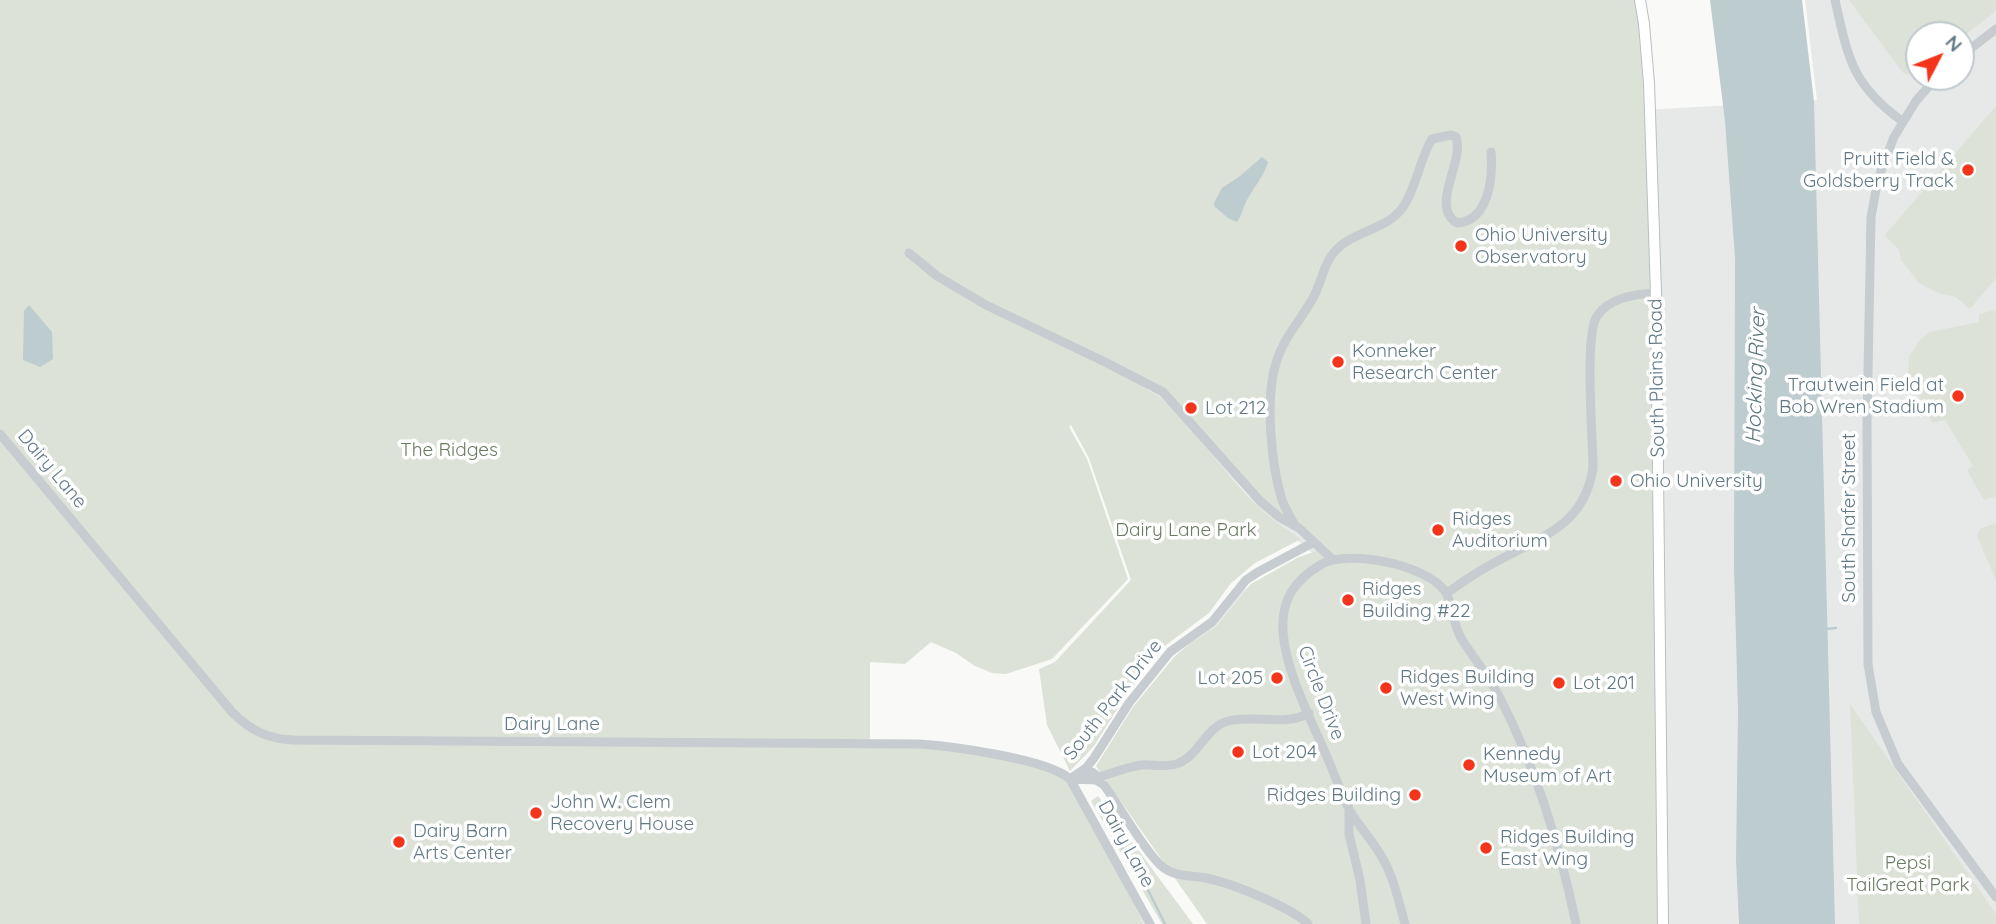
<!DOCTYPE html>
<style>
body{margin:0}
#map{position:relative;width:1996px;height:924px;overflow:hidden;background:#f9f9f7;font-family:Quicksand,sans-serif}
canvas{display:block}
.north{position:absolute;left:1905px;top:21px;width:70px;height:70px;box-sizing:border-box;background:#fff;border:2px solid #c0c9ce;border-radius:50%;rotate:48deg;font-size:19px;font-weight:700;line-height:28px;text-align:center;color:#617985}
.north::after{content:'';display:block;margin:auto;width:24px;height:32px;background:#f5351b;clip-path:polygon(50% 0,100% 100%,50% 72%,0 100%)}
</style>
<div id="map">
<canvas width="1996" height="924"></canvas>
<div class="north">N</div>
</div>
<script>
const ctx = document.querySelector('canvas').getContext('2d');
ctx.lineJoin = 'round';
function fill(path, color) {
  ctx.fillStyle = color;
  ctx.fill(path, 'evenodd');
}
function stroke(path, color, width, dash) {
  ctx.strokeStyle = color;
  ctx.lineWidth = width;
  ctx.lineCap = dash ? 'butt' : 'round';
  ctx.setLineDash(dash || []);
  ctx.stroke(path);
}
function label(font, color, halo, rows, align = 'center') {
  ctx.font = font + ' Quicksand,sans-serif';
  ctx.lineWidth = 7;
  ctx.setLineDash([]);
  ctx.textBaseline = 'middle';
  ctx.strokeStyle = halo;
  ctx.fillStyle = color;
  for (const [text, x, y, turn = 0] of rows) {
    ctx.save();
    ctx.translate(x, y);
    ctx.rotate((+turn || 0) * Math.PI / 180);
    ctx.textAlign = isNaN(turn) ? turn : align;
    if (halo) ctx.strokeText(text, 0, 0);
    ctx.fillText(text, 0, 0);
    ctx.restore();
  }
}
const built = new Path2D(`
 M1805 0H1996V924H1207L1149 691 1245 589 1312 553 1262 510 1151 392 1244 115 1506 118 1817 100ZM1919 35H1961V77H1919Z`);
const green = new Path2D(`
 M0 0H1640L1649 83 1663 924H1207L1096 766 1133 707 1175 656 1192 642 1216 627 1251 584 1297 558 1316 551 1305 532 1279 517 1168 397 1142 386C1150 391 1161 397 1168 404 1213 450 1245 506 1301 539L1255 563 1231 583 1209 613 1162 648 1124 698 1094 746 1070 771 1047 725 1039 669 1055 662 1131 580 1089 458 1071 425 1069 427 1087 459 1128 579 1052 659 1006 674 992 673 975 666 956 653 931 642 905 664 870 662V745L906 744 1002 756 1070 779 1144 924H0Z
 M1849 0H1996V11L1961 38V35H1919V77L1903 73Z
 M1996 106V278L1970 309 1956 297 1938 293 1919 283 1901 260 1899 250 1885 235Z
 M1996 310V496L1984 500 1967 470 1973 466 1945 420 1932 423 1908 374 1909 357 1919 341 1930 332 1979 322V314Z
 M1996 523V580L1977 536 1980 529Z
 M1850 704 1996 914V924H1859Z
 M1098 796 1193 924H1162L1091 801Z`);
const water = new Path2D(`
 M1710 0H1802L1814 102 1835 924H1739L1736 860 1738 711 1734 566 1735 258 1725 121Z
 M1262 157 1268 162C1264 176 1254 187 1247 200 1243 207 1242 215 1237 222L1228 218 1215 207 1214 203 1222 188 1240 176Z
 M29 305 52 332 53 359 40 367 23 360 24 311Z`);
const stream = new Path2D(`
 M1826 629 1836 628
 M1111 831 1144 882 1165 924`);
const minor = new Path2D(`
 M1835 0C1848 58 1852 85 1902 121
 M1961 56 1996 29
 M1937 77 1916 101 1894 137 1878 179 1871 217 1867 424 1868 664 1876 712 1898 764 1996 897
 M909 253 937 276 986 305 1107 363 1163 392 1260 501 1279 517 1299 528 1332 559
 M0 434 232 712C251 731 268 739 294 740L919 744C951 746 1048 759 1070 779L1150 924
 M1294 524C1290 516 1285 508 1282 500 1271 464 1265 398 1276 363 1283 338 1301 320 1313 298 1322 282 1323 264 1336 250 1354 231 1387 230 1403 207 1417 187 1419 160 1432 139L1451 135 1456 137C1465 162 1429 206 1457 223 1489 221 1493 178 1491 152
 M1447 593C1466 579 1485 567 1507 556 1549 534 1585 521 1593 468 1593 438 1584 336 1597 316 1610 297 1636 294 1656 293
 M1079 776 1092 772 1099 777C1113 773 1127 767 1141 765 1153 764 1168 768 1179 763 1199 755 1206 727 1228 721 1254 714 1284 727 1309 713
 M1070 779 1086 768 1094 758 1129 703 1170 652 1212 622 1246 580 1258 572 1314 542
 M1070 779 1096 780 1104 785C1119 805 1146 854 1164 868 1176 877 1192 875 1206 878 1231 883 1291 907 1308 924
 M1349 812V834L1360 880 1366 924
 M1405 924C1399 903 1394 878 1383 859 1374 842 1360 828 1350 811 1341 794 1335 775 1327 757 1312 722 1285 670 1283 632 1281 600 1294 580 1322 564 1350 549 1426 565 1445 591 1452 601 1453 623 1460 636 1473 658 1489 676 1500 698 1537 770 1560 846 1576 924`);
const major = new Path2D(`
 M1640 0 1644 24 1649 83 1656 293 1663 924`);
const markers = [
 [1968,170,7,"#f5351b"],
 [1461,246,7,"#f5351b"],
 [1338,362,7,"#f5351b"],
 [1958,396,7,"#f5351b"],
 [1191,408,7,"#f5351b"],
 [1616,481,7,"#f5351b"],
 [1438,530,7,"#f5351b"],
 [1348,600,7,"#f5351b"],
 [1277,678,7,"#f5351b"],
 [1559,683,7,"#f5351b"],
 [1386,688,7,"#f5351b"],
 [1238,752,7,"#f5351b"],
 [1469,765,7,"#f5351b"],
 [1415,795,7,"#f5351b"],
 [536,813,7,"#f5351b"],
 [399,842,7,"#f5351b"],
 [1486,848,7,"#f5351b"]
];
const poiNames = [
 ["Pruitt Field &",1954,159,"right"],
 ["Goldsberry Track",1954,181,"right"],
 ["Ohio University",1475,235],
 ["Observatory",1475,257],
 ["Konneker",1352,351],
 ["Research Center",1352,373],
 ["Trautwein Field at",1944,385,"right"],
 ["Bob Wren Stadium",1944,407,"right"],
 ["Lot 212",1205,408],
 ["Ohio University",1630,481],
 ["Ridges",1452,519],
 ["Auditorium",1452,541],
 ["Ridges",1362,589],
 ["Building #22",1362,611],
 ["Ridges Building",1400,677],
 ["West Wing",1400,699],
 ["Lot 205",1263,678,"right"],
 ["Lot 201",1573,683],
 ["Lot 204",1252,752],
 ["Kennedy",1483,754],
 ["Museum of Art",1483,776],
 ["Ridges Building",1401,795,"right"],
 ["John W. Clem",550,802],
 ["Recovery House",550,824],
 ["Dairy Barn",413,831],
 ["Arts Center",413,853],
 ["Ridges Building",1500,837],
 ["East Wing",1500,859]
];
const streetNames = [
 ["South Plains Road",1657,378,-91],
 ["Dairy Lane",52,469,50],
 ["South Shafer Street",1849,518,-90],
 ["Circle Drive",1321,693,69],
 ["South Park Drive",1113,700,-52],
 ["Dairy Lane",552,724],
 ["Dairy Lane",1126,844,61]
];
const parkNames = [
 ["The Ridges",449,450],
 ["Dairy Lane Park",1186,530],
 ["Pepsi",1908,863],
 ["TailGreat Park",1908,885]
];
const waterNames = [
 ["Hocking River",1756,376,-88]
];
fill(built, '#e7e9e8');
fill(green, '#dce2d7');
fill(water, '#bdcccf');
stroke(stream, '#bdcccf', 2.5);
stroke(major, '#b9bfc2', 12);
stroke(minor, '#c6cccf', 9);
stroke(major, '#fff', 10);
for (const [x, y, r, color] of markers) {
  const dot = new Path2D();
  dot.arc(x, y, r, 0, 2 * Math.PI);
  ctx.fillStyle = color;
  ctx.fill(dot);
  stroke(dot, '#fff', 2.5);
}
label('19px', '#617985', '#fff', poiNames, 'left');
label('19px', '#617985', '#fff', streetNames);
label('19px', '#697b61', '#fff', parkNames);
label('italic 21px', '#5c797e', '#fff', waterNames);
</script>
